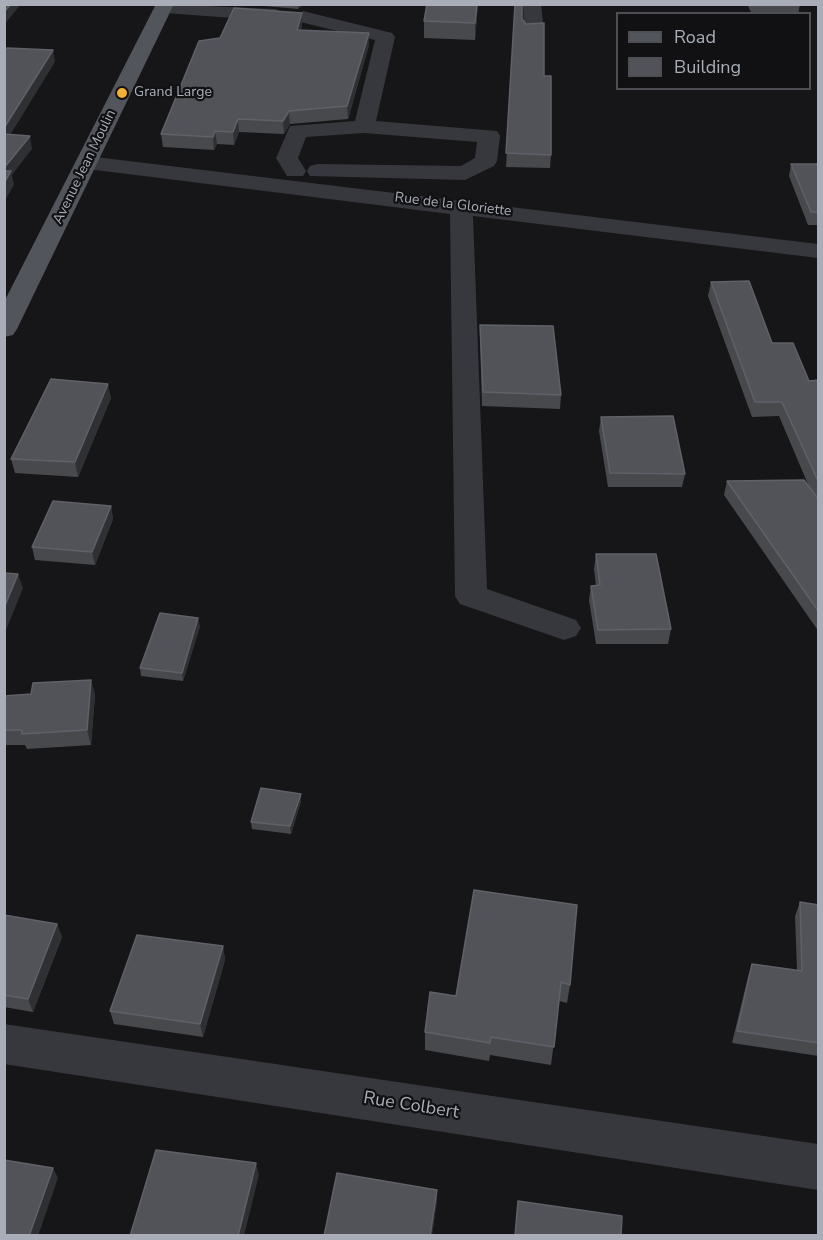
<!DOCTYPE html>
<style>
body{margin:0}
#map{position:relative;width:823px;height:1240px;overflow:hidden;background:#161618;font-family:"Nunito Sans",sans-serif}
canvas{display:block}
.frame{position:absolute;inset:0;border:6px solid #a8adb8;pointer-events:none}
.legend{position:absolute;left:616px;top:12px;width:195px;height:78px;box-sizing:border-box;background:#111113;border:2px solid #4d4f55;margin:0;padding:8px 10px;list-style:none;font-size:18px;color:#a8adb8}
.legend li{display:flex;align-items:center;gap:12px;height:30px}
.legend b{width:30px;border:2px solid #4d4f55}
</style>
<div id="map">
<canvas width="823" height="1240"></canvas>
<div class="frame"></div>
<ul class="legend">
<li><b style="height:8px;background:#53555c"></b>Road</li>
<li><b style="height:16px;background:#525359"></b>Building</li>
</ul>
</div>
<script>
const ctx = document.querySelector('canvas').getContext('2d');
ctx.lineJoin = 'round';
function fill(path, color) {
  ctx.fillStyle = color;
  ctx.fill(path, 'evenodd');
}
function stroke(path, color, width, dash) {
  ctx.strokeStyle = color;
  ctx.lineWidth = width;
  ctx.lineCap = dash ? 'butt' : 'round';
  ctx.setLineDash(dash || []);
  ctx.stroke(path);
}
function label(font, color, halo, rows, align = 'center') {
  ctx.font = font + ' "Nunito Sans",sans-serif';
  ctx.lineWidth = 4.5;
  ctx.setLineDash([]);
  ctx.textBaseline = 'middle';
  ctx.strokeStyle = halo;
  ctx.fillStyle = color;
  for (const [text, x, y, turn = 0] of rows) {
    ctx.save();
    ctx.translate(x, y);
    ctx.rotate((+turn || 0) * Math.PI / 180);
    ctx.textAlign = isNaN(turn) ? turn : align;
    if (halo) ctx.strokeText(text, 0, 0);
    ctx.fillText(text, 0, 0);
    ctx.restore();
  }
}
const minor = new Path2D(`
 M156 4 276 9 285 15 276 21 164 13 157 11Z
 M523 4H541L544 31 541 35H527L524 31Z
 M303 11 392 33 395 37 376 121 497 131 500 136 497 161 494 166 465 180 310 176 307 171 310 166 318 164 461 166 475 158 477 142 364 133 306 137 298 158 306 171 303 176H287L276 158 290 126 355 121 375 40 296 21 294 17Z
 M87 156 818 244V258L473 216 487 589 576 620 581 628 576 636 564 640 460 604 455 596 450 214 79 168 76 163 79 158Z
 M4 1024 818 1144V1190L4 1064Z`);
const major = new Path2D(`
 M156 4H174L17 329 13 335 4 337V302Z`);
const wall = new Path2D(`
 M243 4H304L298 9Z
 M427 4H478L475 40 424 38V21Z
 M515 4 522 19 544 76 551 155 550 168 506 167Z
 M747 4H800L798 14H752Z
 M302 13V25L301 30 369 45 348 119 290 124 284 134 239 132 234 145 217 144 214 150 163 147 161 134 220 38Z
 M791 164H819V225H808L789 176Z
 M711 282 809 381 819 380V632L724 495 727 481 810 489 779 416 752 417 708 296Z
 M480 325 561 395 560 409 482 406 480 339Z
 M111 398 78 477 15 473 11 459Z
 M601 417 685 474 682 487H608L599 431Z
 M111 506 113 519 95 565 35 560 32 547Z
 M596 554 671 629 668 644H596L589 600 591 586H596L594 569Z
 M200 626 183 681 141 676 140 668Z
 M95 694 91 745 27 749 25 745H4V696Z
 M301 801 291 834 252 829 251 822Z
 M474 890 570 985 567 1003 559 1001 551 1065 490 1055 489 1061 425 1050V1032L456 996Z
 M800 902 819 905V1056L732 1043 748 977 752 964 797 970 795 916Z
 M4 915 57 924 62 937 33 1012 4 1007Z
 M223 946 225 960 203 1037 114 1024 110 1011Z`);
const shadedWall = new Path2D(`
 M11 4H21L4 25V12Z
 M298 4H304L298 9Z
 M477 4H478L475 40V23Z
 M302 13V25L298 42 297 30Z
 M369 33V45L348 119 347 106Z
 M53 50 55 62 4 145V128Z
 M289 111 290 124 284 134 283 121Z
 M238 119 239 132 234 145 233 132Z
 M215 131 217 144 214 150 213 137Z
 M30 136 32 149 12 175 14 185 4 202V168Z
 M108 384 111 398 78 477 75 462Z
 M111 506 113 519 95 565 92 552Z
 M18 574 23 588 4 635V608Z
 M198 618 200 626 183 681 182 673Z
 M91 680 95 694 91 745 87 730Z
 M301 794V801L291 834 290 826Z
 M57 924 62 937 33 1012 28 999Z
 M223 946 225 960 203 1037 200 1024Z
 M256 1163 259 1175 244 1236H238Z
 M53 1168 58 1178 38 1236H29Z
 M437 1190V1202L432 1236H430Z`);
const building = new Path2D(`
 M4 4H11L4 12Z
 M427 4H477L475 23 424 21Z
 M515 4H522V19L526 24 544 23V76H551V155L506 153Z
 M234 8 302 13 297 30 369 33 347 106 289 111 283 121 238 119 233 132 215 131 213 137 161 134 199 41 220 38Z
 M7 48 53 50 4 128V52Z
 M4 134 30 136 4 168Z
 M791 164H819V212H811Z
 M4 171H11L4 183Z
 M749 281 772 343H793L809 381 819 380V483L782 402H755L711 282Z
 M480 325 553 326 561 395 483 392Z
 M51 379 108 384 75 462 11 459Z
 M673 416 685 474 610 473 601 417Z
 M804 480 819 500V612L727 481Z
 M53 501 111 506 92 552 32 547Z
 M596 554H656L671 629 598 630 591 586 600 585Z
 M4 573 18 574 4 608Z
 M160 613 198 618 182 673 140 668Z
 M91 680 87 730 22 734V730H4V696L31 694 33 683Z
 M261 788 301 794 290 826 251 822Z
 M474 890 577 905 570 985 561 982 554 1047 491 1037 490 1043 425 1032 430 992 456 996Z
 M800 902 819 905V1043L737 1031 752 964 802 971Z
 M4 915 57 924 28 999 4 995Z
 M137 935 223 946 200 1024 110 1011Z
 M156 1150 256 1163 238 1236H130Z
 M4 1160 53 1168 29 1236H4Z
 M337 1173 437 1190 430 1236H324Z
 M518 1201 622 1216 621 1236H515Z`);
const markers = [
 [122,93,6,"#f2b134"]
];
const farPoinames = [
 ["Grand Large",134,93]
];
const farStreetnames = [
 ["Avenue Jean Moulin",85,167,-64],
 ["Rue de la Gloriette",453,205,7]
];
const nearStreetnames = [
 ["Rue Colbert",411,1106,9]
];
fill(minor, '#37383d');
fill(major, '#53555c');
fill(wall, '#47494d');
fill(shadedWall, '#2f3033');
fill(building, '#525359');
stroke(building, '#5f6168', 1.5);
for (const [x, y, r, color] of markers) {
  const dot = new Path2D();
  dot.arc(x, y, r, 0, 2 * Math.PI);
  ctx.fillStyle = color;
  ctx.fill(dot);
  stroke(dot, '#111113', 2);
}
label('14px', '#a8adb8', '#111113', farPoinames, 'left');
label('14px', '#a8adb8', '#111113', farStreetnames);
label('18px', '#a8adb8', '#111113', nearStreetnames);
</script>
